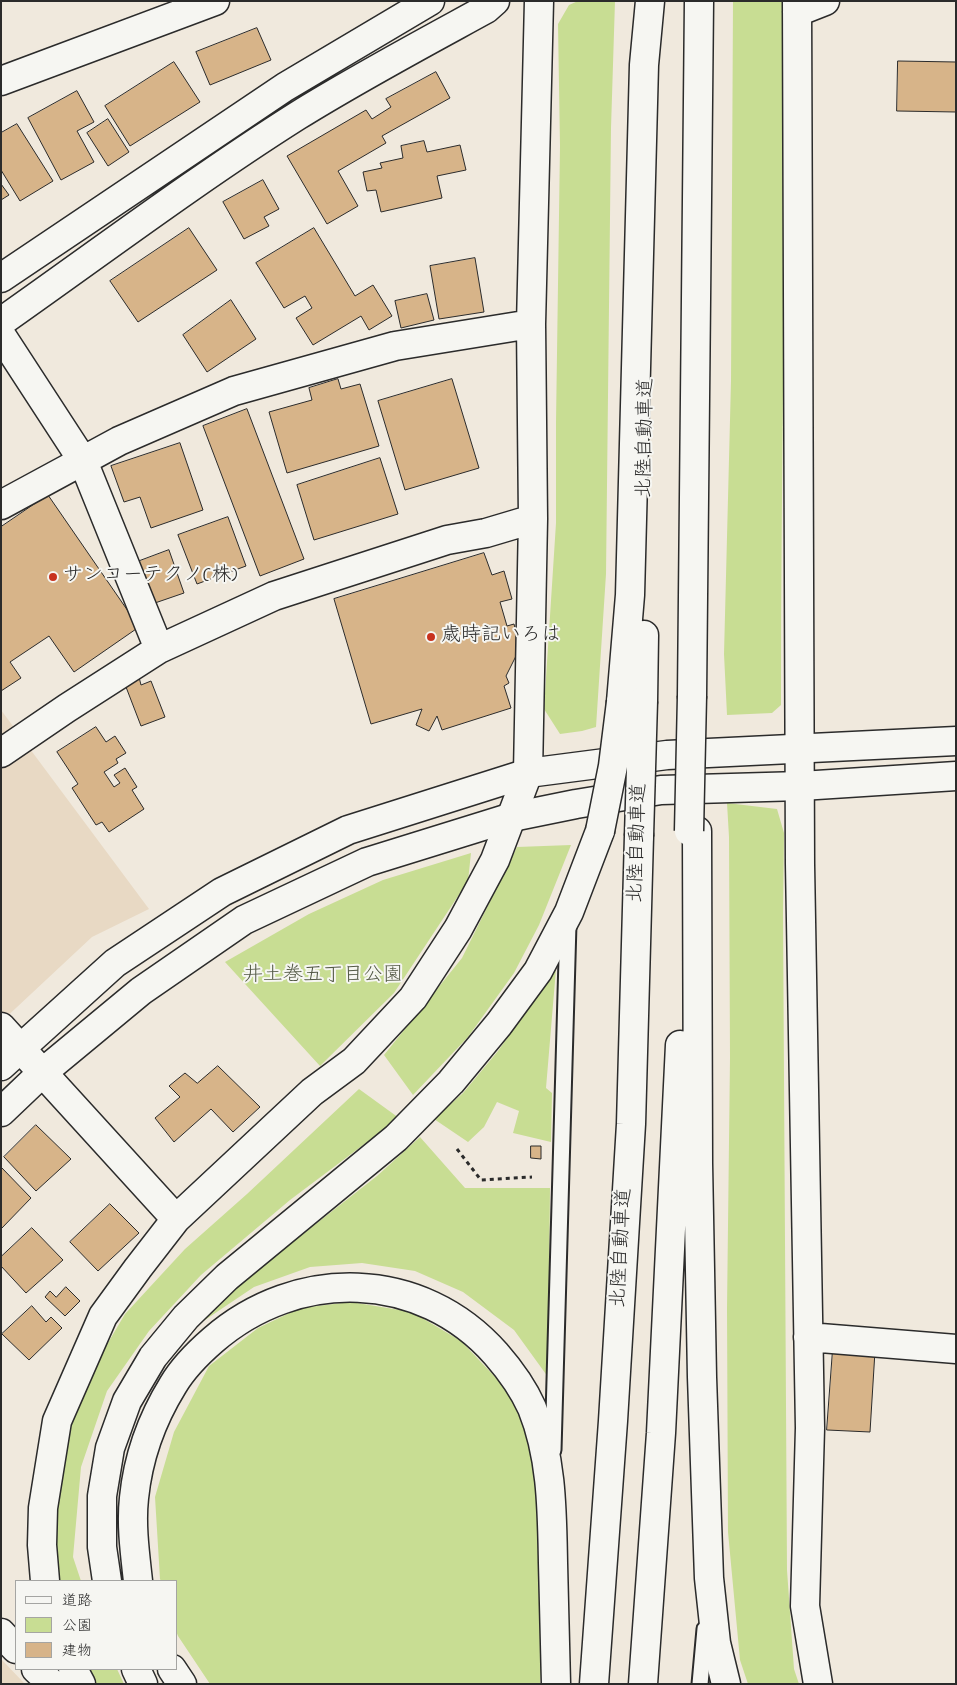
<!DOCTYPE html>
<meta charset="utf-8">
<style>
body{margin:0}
#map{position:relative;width:957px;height:1685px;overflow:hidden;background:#f0e9dd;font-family:"Indie Flower","Klee One",sans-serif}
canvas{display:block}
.frame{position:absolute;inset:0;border:2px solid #2b2b2b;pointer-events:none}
.legend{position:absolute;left:15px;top:1580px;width:162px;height:90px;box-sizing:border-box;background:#f6f6f2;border:1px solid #a5a5a2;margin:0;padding:6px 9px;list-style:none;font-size:15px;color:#2b2b2b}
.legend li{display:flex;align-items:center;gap:10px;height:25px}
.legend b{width:25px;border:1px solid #a5a5a2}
</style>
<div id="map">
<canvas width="957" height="1685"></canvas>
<div class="frame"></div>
<ul class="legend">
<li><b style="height:6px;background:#f6f6f2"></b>道路</li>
<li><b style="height:14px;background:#c8dd93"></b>公園</li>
<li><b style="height:14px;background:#d7b489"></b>建物</li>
</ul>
</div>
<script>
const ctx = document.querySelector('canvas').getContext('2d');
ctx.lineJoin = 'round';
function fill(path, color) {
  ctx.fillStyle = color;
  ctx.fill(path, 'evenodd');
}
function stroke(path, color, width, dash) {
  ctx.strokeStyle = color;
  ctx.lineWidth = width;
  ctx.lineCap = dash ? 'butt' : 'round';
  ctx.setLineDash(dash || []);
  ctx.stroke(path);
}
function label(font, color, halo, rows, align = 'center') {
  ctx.font = font + ' "Indie Flower","Klee One",sans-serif';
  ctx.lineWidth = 4;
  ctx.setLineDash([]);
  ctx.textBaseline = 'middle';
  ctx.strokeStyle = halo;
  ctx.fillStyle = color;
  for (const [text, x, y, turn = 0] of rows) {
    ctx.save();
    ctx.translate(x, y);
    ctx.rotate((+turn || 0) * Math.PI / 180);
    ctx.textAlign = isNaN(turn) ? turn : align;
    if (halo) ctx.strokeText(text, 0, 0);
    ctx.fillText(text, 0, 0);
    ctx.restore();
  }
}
const built = new Path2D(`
 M1 710 149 909 92 937 1 1022Z
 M1 1659 25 1684H1Z`);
const green = new Path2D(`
 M578 1H615L611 128 606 574 596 727 582 731 560 734 544 709 556 523V422L560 146 558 24 569 5Z
 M733 1H785C786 236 781 471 781 705L772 713 727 715 724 654 731 381Z
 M727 803 777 809 784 833 783 913 787 1570 794 1669 799 1684H748L740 1660 728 1532 727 1309 730 1058 729 837Z
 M571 845 539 925 514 973 468 1037 413 1095 384 1055 462 958 517 847Z
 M471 853 468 881 394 993 320 1066 225 962 309 914 383 880Z
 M556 969 546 1088 552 1093 551 1142 513 1133 519 1111 497 1102 484 1127 468 1142 434 1119 463 1093 498 1051Z
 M359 1089 399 1118 290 1200 201 1275 149 1331 107 1391 81 1467 73 1557 81 1581H58L54 1546 64 1424 73 1402 125 1314 185 1249 247 1194Z
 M420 1137 465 1188H550L548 1377 514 1330 463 1292 415 1271 362 1263 310 1267 254 1287 196 1326 248 1277 377 1176Z
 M351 1302 412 1312 461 1341 498 1380 524 1418 535 1473 542 1523 544 1626 540 1684H210L178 1636 176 1631V1581H161L160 1579 155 1497 174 1432 209 1366 258 1328 300 1308Z
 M86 1669H117L124 1684H93Z`);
const building = new Path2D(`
 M257 28 271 60 210 85 196 52Z
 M898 61 956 62V112L897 111Z
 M174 62 200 102 130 146 105 106Z
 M436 72 450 98 382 136 386 143 338 171 358 206 327 224 287 156 366 110 372 119 391 107 386 99Z
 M77 91 94 122 77 131 94 162 61 180 28 118Z
 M108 119 129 152 108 166 87 133Z
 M17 124 53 181 20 201 1 170V133Z
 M424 141 427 152 460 145 466 170 437 176 442 198 381 212 376 190 367 191 363 172 382 168 380 163 403 158 401 146Z
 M263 180 279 209 264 217 269 226 244 239 223 202Z
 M1 184 9 195 1 200Z
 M189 228 217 270 138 322 110 281Z
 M314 228 355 296 373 285 392 316 369 330 361 316 313 345 296 318 312 308 305 296 284 308 256 263Z
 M475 258 484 312 439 319 430 266Z
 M427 294 434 320 401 328 395 301Z
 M231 300 256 339 207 372 183 335Z
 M338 379 341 389 360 384 379 446 287 473 269 412 312 400 309 388Z
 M452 379 479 468 405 490 378 401Z
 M247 409 304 559 260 576 203 426Z
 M180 443 203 510 151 528 140 497 124 502 111 466Z
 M380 458 398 514 314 540 297 485Z
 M48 495 139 627 74 672 49 636 10 662 21 678 1 691V527Z
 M228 517 246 566 197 584 178 535Z
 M169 550 184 593 152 604 137 562Z
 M484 553 492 575 504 571 512 599 500 602 507 626 514 624 520 648 506 676 509 683 504 686 511 708 442 730 437 716 429 731 416 725 422 709 371 724 334 599Z
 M139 677 141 685 151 681 165 717 141 726 126 687 129 685 128 682Z
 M96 727 106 742 115 736 126 753 116 759 118 763 104 772 114 787 120 783 114 775 125 768 137 787 132 790 144 809 109 832 102 822 96 825 72 788 78 784 57 752Z
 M218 1066 260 1107 233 1132 211 1109 174 1142 155 1118 180 1097 169 1086 185 1073 197 1083Z
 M36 1125 71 1159 36 1191 4 1157Z
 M531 1146H541V1159L531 1158Z
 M1 1167 31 1198 1 1229Z
 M110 1204 139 1233 98 1271 70 1242Z
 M32 1228 63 1260 26 1293 1 1266V1257Z
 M66 1287 80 1301 65 1316 45 1297 50 1291 56 1297Z
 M32 1306 46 1322 51 1317 62 1328 29 1360 2 1334Z
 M833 1349 875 1351 870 1432 827 1430Z`);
const path = new Path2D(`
 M457 1149 481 1180 532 1177`);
const service = new Path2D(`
 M553 1450 568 924
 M700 1684 705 1629`);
const minor = new Path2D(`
 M797 1 800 864 810 1428 805 1606 818 1684
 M797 12 825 1
 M1 335 83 461 159 649
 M1 505 119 441 234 391 395 346 531 324
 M1 753 67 708 159 649 274 596 447 540 486 533 533 519
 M1 1027 176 1219
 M808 1337 956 1349
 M45 1581 42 1545 43 1508 57 1421 103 1316 138 1268 176 1219 312 1092 354 1061 413 998 458 929 495 860 528 773 533 519 531 324 539 1
 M1 1633 16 1649
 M36 1669 52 1684
 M73 1669 81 1684`);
const tertiary = new Path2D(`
 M1 81 215 1
 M1 278 285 87 430 1
 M1 322C99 253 196 180 297 116 358 78 422 44 486 9L495 1
 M1 1066 115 963 222 892 348 830 528 773 667 755 956 741
 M1 1112 42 1073 141 991 244 920 367 862 512 817 576 804 661 790 801 786 956 776`);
const motorway = new Path2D(`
 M692 696 699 1
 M643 701 644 635
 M621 702 630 595 644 65 650 1
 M697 831 698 1163 702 1377 709 1578 716 1643 726 1684
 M107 1581 102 1547V1496L110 1448 127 1401 153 1357 186 1317 227 1277 396 1138 451 1082 499 1024 538 971 569 912 600 831
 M138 1581C135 1554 131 1525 134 1498 138 1458 152 1419 173 1385 183 1368 198 1353 213 1340 297 1267 421 1269 496 1354 510 1370 523 1388 532 1408 552 1457 552 1511 553 1563 554 1603 555 1644 556 1684
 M136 1669 143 1684
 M172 1669 182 1684
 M594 1684 613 1421 631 1124 639 836
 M643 1684 661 1433 680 1045`);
const motorwayBridge = new Path2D(`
 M600 831 613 766 621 702
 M689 831 692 696
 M639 836 643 701`);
const markers = [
 [53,577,5,"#c8321e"],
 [431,637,5,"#c8321e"]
];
const streetNames = [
 ["北陸自動車道",647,438,-89],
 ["北陸自動車道",639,843,-88],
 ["北陸自動車道",623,1248,-87]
];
const poiNames = [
 ["サンコーテクノ(株)",63,577],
 ["歳時記いろは",441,637]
];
const parkNames = [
 ["井土巻五丁目公園",323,977]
];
fill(built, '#e8d9c4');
fill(green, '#c8dd93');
fill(building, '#d7b489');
stroke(building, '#2b2b2b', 1);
stroke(service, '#2b2b2b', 19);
stroke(minor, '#2b2b2b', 31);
stroke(tertiary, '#2b2b2b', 31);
stroke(motorway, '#2b2b2b', 31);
stroke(path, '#2b2b2b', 3, [4, 4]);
stroke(service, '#f6f6f2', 15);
stroke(minor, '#f6f6f2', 28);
stroke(tertiary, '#f6f6f2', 28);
stroke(motorway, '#f6f6f2', 28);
stroke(motorwayBridge, '#2b2b2b', 31, []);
stroke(motorwayBridge, '#f6f6f2', 28);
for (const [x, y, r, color] of markers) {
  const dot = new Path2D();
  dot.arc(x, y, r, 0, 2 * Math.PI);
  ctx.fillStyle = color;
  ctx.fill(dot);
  stroke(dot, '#f6f6f2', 2);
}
label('20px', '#2b2b2b', '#f6f6f2', streetNames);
label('20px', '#2b2b2b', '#f6f6f2', poiNames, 'left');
label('20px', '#525845', '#f6f6f2', parkNames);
</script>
